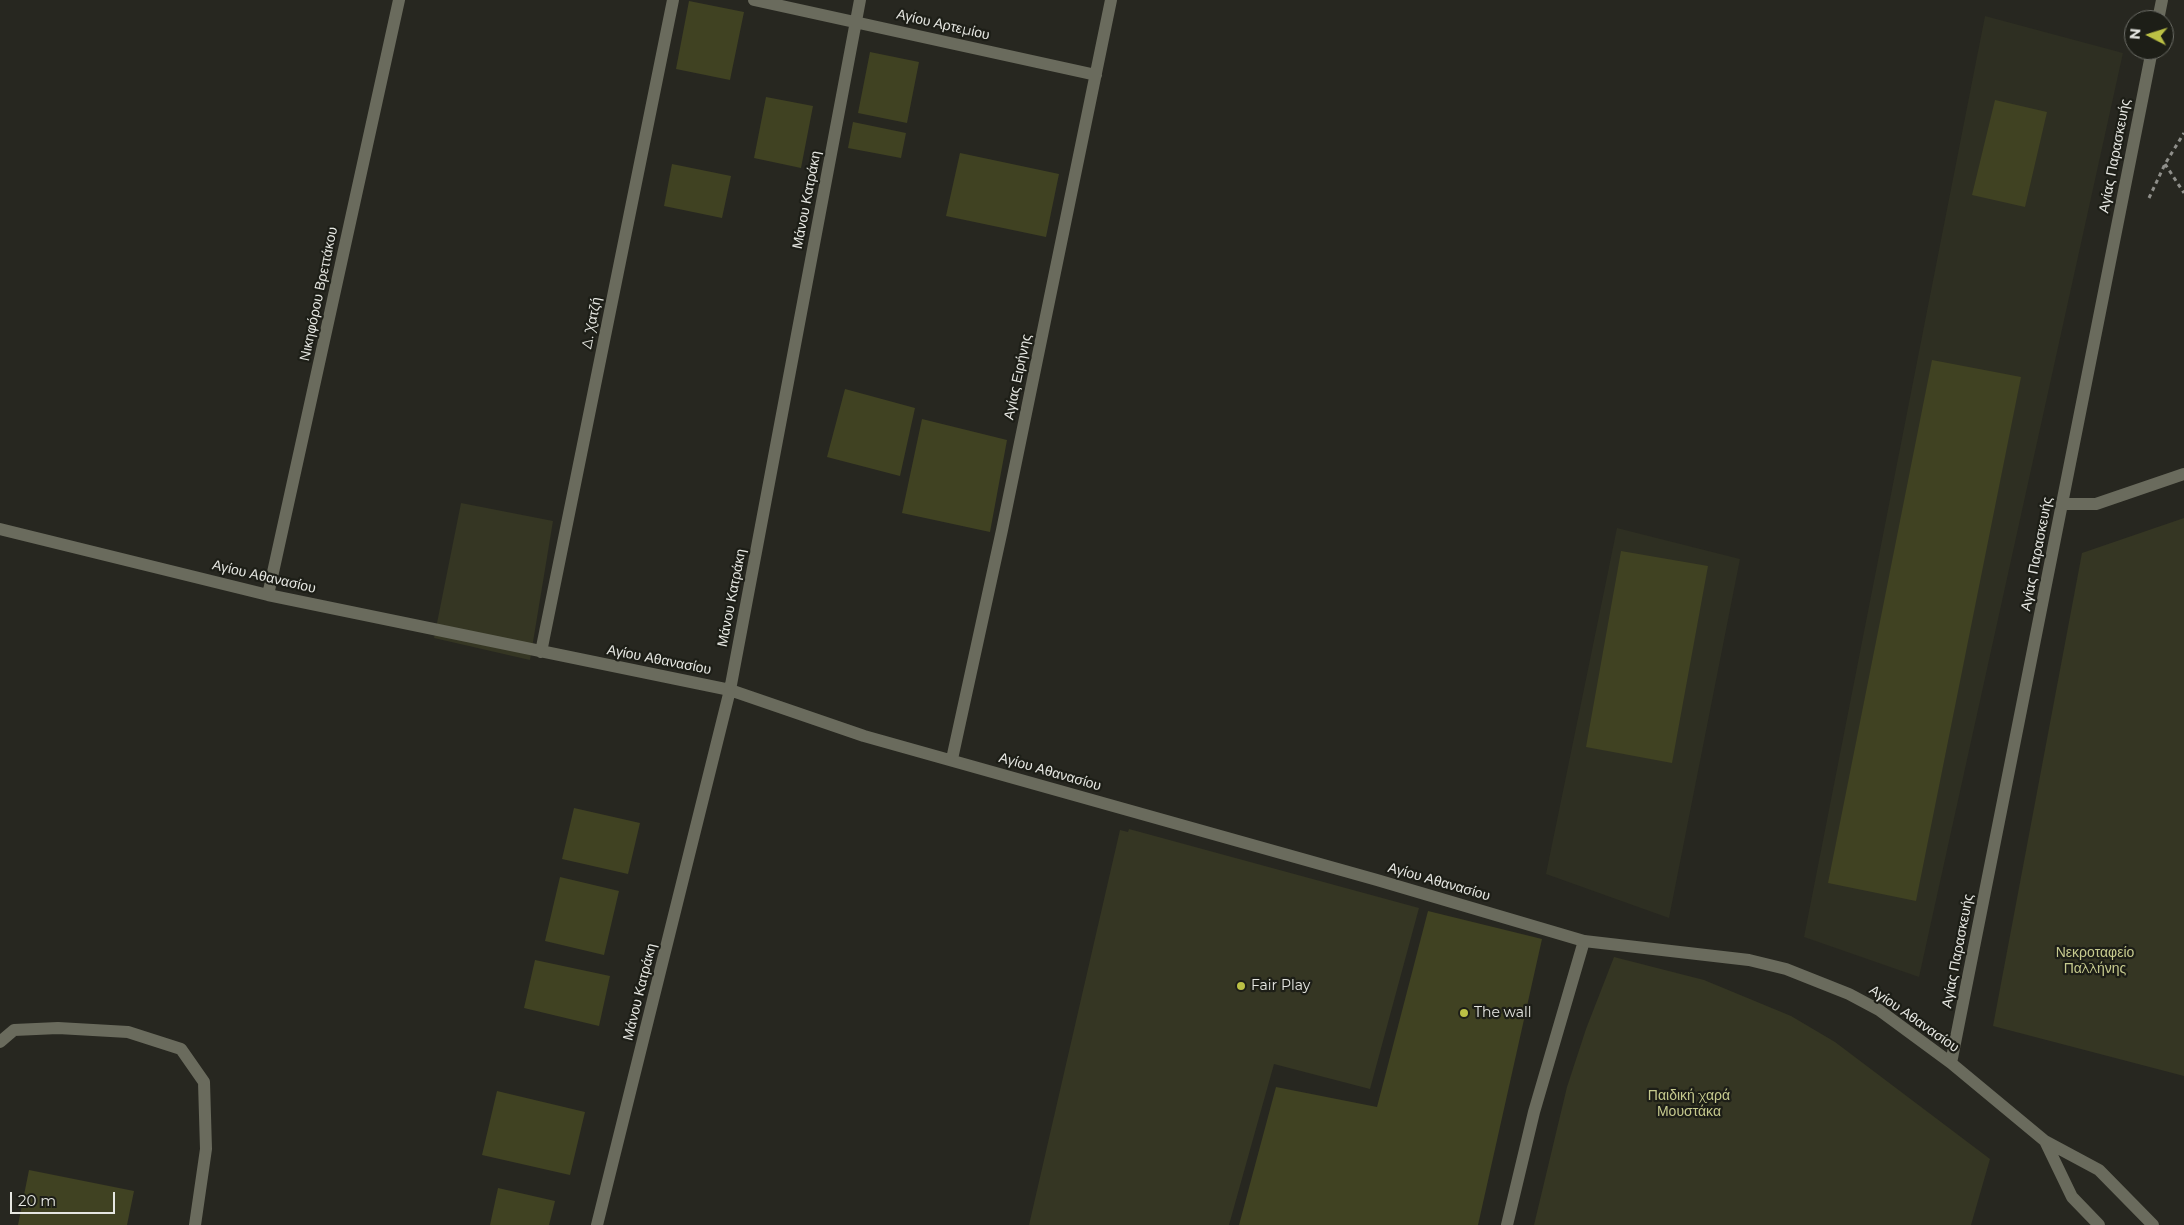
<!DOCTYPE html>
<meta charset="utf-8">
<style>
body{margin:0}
#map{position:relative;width:2184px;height:1225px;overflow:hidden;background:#272720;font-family:Montserrat,sans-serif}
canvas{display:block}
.north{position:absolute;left:2124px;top:10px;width:50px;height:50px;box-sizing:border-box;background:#1d1e17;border:1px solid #6d6e68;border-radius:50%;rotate:275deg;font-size:14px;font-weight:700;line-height:20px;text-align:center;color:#e6e7e2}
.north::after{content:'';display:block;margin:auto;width:18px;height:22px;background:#bbc045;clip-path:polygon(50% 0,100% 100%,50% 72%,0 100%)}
.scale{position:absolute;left:10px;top:1192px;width:105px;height:22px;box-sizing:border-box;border:2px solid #e6e7e2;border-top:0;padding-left:6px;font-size:15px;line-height:18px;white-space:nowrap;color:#e6e7e2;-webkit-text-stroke:4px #1d1e17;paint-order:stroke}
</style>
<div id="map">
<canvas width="2184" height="1225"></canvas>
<div class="north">N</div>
<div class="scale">20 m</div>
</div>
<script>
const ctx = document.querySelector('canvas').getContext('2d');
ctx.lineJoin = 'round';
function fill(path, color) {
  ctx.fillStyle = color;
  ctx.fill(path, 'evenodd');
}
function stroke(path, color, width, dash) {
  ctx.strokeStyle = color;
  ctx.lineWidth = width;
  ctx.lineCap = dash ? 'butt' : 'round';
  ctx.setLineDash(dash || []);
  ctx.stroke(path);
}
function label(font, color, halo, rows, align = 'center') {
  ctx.font = font + ' Montserrat,sans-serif';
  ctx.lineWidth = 4.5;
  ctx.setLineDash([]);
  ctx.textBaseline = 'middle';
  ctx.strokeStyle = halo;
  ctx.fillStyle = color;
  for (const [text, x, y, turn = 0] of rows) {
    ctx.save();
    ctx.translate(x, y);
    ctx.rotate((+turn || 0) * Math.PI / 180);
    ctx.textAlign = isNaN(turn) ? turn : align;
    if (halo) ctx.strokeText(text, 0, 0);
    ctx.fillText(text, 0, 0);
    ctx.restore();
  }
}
const built = new Path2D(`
 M1985 16 2123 53 1919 977 1804 937Z
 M1617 528 1740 559 1669 918 1546 874Z`);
const green = new Path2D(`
 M461 503 553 521 530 660 434 638Z
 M2184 518V1076L1993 1026 2082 553Z
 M1129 829 1419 908 1370 1089 1274 1064 1229 1225H1029L1120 830 1128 832Z
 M1614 957 1704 980 1791 1016 1835 1042 1990 1159 1971 1225H1534L1567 1087 1586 1029Z`);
const building = new Path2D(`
 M689 1 744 12 730 80 676 69Z
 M870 52 919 62 907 123 858 113Z
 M766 97 813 106 801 168 754 158Z
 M1995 100 2047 112 2025 207 1972 195Z
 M853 122 906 133 901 158 848 148Z
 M960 153 1059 174 1046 237 946 216Z
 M672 164 731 176 722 218 664 206Z
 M1932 360 2021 377 1916 901 1828 883Z
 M845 389 915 408 900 476 827 457Z
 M922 419 1007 440 990 532 902 513Z
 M1621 551 1708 566 1672 763 1586 747Z
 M574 808 640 823 628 874 562 859Z
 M560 877 619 891 604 955 545 941Z
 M1428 911 1542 939 1478 1225H1239L1276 1087 1377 1107Z
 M535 960 610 976 599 1026 524 1008Z
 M497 1091 585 1112 570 1175 482 1155Z
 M29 1170 134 1191 127 1225H18Z
 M498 1188 555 1201 549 1225H490Z`);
const path = new Path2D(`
 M2165 164 2184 193
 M2149 198 2165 164 2184 133`);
const lane = new Path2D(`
 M0 1042 14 1030 58 1028 128 1032 181 1049 204 1082 206 1149 195 1225
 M1507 1225 1534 1112 1584 941`);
const street = new Path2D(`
 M754 0 1096 75
 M2158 20 2162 0
 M2063 504H2096L2184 474
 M0 529 268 595 730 690 864 736 1377 880 1584 941 1749 960 1786 969 1849 994 1879 1010 1951 1063 2045 1141 2099 1170 2153 1225
 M268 595 399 0
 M541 652 673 0
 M952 759 1002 530 1111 0
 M1951 1063 2152 50
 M2045 1141 2072 1197 2099 1225
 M597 1225 730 690 860 0`);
const markers = [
 [1241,986,5,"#bbc045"],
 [1464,1013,5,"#bbc045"]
];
const streetNames = [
 ["Αγίου Αρτεμίου",943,25,13],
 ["Αγίας Παρασκευής",2115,156,-79],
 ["Μάνου Κατράκη",807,200,-79],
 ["Νικηφόρου Βρεττάκου",319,294,-78],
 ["Δ. Χατζή",592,323,-79],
 ["Αγίας Ειρήνης",1018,377,-78],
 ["Αγίας Παρασκευής",2037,554,-79],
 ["Αγίου Αθανασίου",264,577,13],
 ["Μάνου Κατράκη",732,598,-79],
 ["Αγίου Αθανασίου",659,660,11],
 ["Αγίου Αθανασίου",1050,772,16],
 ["Αγίου Αθανασίου",1439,882,16],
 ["Αγίας Παρασκευής",1958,951,-79],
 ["Μάνου Κατράκη",640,992,-76],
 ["Αγίου Αθανασίου",1914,1019,35]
];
const parkNames = [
 ["Νεκροταφείο",2095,953],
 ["Παλλήνης",2095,969],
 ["Παιδική χαρά",1689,1096],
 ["Μουστάκα",1689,1112]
];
const poiNames = [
 ["Fair Play",1251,986],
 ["The wall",1474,1013]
];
fill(built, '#2e2f22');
fill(green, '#353623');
fill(building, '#404222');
stroke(path, '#8f8f8a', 3, [4, 4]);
stroke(lane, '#6a6b5d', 12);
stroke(street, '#6a6b5d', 12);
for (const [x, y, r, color] of markers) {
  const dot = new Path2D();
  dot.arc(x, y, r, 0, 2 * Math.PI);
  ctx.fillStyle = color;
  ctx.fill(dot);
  stroke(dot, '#1d1e17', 2);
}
label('14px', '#e6e7e2', '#1d1e17', streetNames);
label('14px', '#c6ca8e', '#1d1e17', parkNames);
label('14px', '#e6e7e2', '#1d1e17', poiNames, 'left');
</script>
